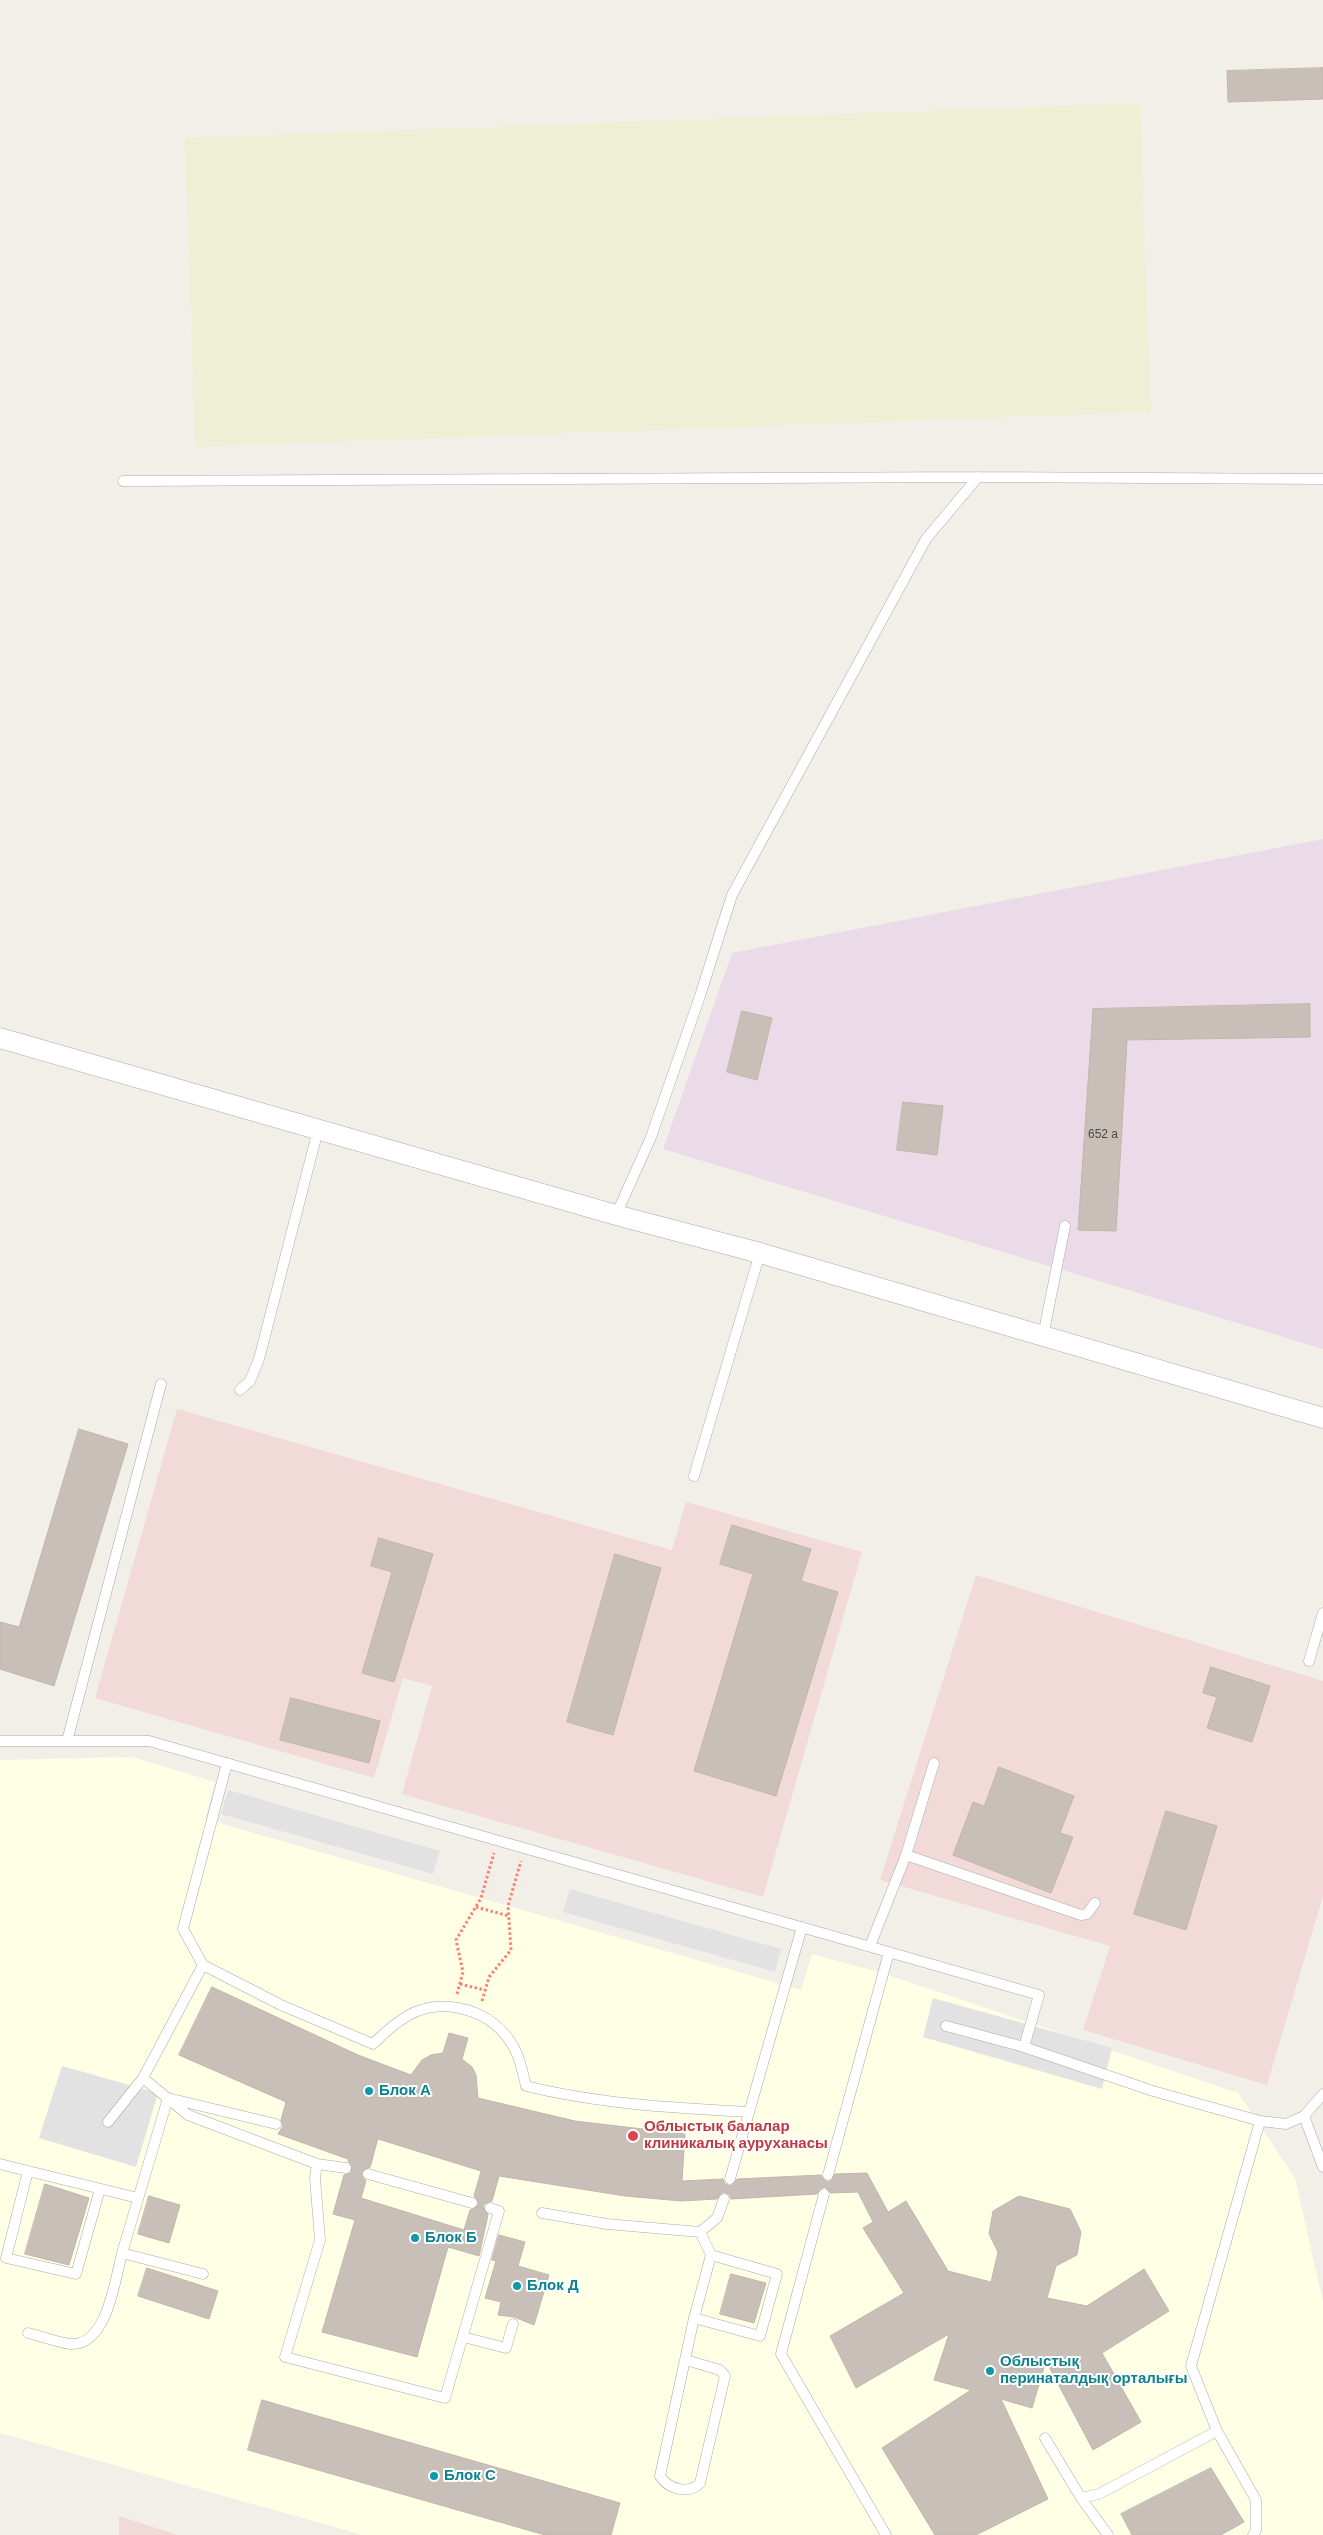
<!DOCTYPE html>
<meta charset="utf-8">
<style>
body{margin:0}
canvas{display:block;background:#f2efe9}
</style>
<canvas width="1323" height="2535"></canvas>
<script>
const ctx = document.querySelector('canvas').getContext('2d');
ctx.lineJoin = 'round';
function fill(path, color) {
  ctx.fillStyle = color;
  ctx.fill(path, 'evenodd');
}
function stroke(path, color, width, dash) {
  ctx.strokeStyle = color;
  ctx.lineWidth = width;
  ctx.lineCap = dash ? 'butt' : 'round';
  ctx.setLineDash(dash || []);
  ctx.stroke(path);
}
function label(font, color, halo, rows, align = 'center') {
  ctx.font = font + ' Helvetica,sans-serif';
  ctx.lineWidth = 4;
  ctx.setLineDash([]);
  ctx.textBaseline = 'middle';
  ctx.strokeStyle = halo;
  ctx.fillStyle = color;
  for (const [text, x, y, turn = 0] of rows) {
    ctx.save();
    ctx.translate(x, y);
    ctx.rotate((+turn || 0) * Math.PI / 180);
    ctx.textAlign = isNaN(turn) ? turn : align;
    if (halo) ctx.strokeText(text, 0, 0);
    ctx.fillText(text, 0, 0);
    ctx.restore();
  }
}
const commercial = new Path2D(`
 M177 1409 672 1550 686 1502 862 1552 763 1897 402 1794 432 1686 403 1678 374 1778 95 1698Z
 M976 1575 1323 1681V1896L1267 2085 1083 2030 1110 1946 880 1880Z
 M119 2516 178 2535H119Z`);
const industrial = new Path2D(`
 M1323 839V1349L663 1149 732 953Z`);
const education = new Path2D(`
 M132 1757 215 1782 205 1819 801 1990 812 1954 882 1973 1238 2093 1295 2178 1323 2302V2535H363L0 2433V1760Z`);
const farmland = new Path2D(`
 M1140 103 1151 412 195 447 185 138Z`);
const parking = new Path2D(`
 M228 1790 440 1851 433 1874 221 1814Z
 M570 1889 781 1949 775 1972 563 1912Z
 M933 1998 1112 2048 1102 2089 923 2037Z
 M62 2066 158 2093 136 2167 39 2138Z`);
const building = new Path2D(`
 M1323 68V99L1228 102 1227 71Z
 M1310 1004V1037L1127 1040 1116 1231 1078 1230 1093 1009Z
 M742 1011 772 1018 757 1080 727 1072Z
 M903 1102 943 1106 937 1155 897 1150Z
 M79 1429 128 1444 54 1686 0 1669V1622L19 1627Z
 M732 1525 811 1549 801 1581 838 1592 776 1796 694 1771 753 1574 720 1564Z
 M379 1538 433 1554 394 1682 362 1673 392 1572 371 1566Z
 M615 1554 661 1568 613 1735 567 1722Z
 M1211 1667 1270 1686 1252 1742 1207 1728 1217 1697 1203 1693Z
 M291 1698 380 1721 369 1763 280 1740Z
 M999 1767 1074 1796 1060 1833 1073 1837 1051 1893 953 1855 973 1802 984 1806Z
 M1166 1811 1217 1826 1186 1930 1134 1914Z
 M212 1987 358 2055 411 2075 422 2060 431 2055 443 2053 449 2033 468 2038 462 2059 472 2067 476 2075 478 2098 575 2121 685 2134 682 2181 723 2179 725 2184 731 2186 737 2179 821 2175 824 2180 829 2182 835 2174 867 2173 888 2212 906 2201 948 2271 991 2282 998 2252 989 2234 993 2211 1019 2196 1070 2209 1081 2232 1077 2255 1056 2266 1047 2298 1087 2306 1144 2269 1169 2311 1102 2353 1141 2422 1093 2450 1046 2361 1032 2408 1001 2399 1048 2499 976 2535H935L882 2448 971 2390 934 2380 949 2334 856 2388 830 2336 904 2293 863 2228 873 2222 858 2192 831 2193 825 2187 820 2189 817 2194 731 2199 729 2194 723 2192 717 2199 681 2201 625 2196 499 2176 492 2201 486 2203 483 2206 488 2215 479 2256 448 2247 417 2357 322 2332 355 2220 333 2214 344 2175 351 2173 352 2166 348 2161V2159L278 2134 283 2126 281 2120 286 2102 179 2055ZM378 2139 481 2171 474 2196 478 2201V2205L474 2209 470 2210 464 2230 361 2198 366 2181 362 2176V2172L370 2167Z
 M45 2184 89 2198 69 2265 25 2254Z
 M149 2196 180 2205 169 2243 138 2234Z
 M499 2235 525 2242 518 2266 549 2275 534 2325 514 2317 498 2315 501 2302 485 2298 496 2261 492 2260Z
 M147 2268 218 2291 209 2319 138 2296Z
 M731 2274 766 2283 754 2323 720 2314Z
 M262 2400 620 2503 611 2535H545L248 2450Z
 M1211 2468 1244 2522 1221 2535H1132L1121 2514Z`);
const path = new Path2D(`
 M476 1907 509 1916
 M460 1984 485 1990
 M457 1994 463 1972 456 1940 481 1898 494 1853
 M482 2001 489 1977 511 1950 508 1906 521 1861`);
const lane = new Path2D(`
 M123 481 978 477 1323 479
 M616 1215 651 1137 700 996 732 895 926 539 978 477
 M1043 1336 1065 1226
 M240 1390 250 1381 259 1359 318 1130
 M694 1476 760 1253
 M1309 1661 1323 1613
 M0 1741H149L1039 1995 1024 2047
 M67 1741 161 1384
 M227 1763 183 1929 203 1965 281 2005 373 2044C384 2033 395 2023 409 2015 444 1996 493 2010 513 2046 520 2057 523 2073 526 2086 599 2104 674 2108 749 2112
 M906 1855 1081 1915 1087 1914 1095 1903
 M870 1946 906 1855 934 1763
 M203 1965 143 2078 188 2115 317 2164 346 2168
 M946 2026 1024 2047 1153 2091 1260 2121 1286 2124 1304 2116 1323 2094
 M1304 2116 1323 2167
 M108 2122 143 2078
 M0 2164 138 2198
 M317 2164 315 2178 320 2240 285 2357 445 2398 499 2211 490 2208
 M28 2171 6 2258 76 2274 100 2189
 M368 2174 472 2203
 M828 2175 889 1952
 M730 2179 802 1927
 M824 2194 781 2354 886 2535
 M542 2213 607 2224 700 2232 717 2218 724 2199
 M700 2232 711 2255
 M711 2255 777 2274 760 2336 694 2318Z
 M203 2274 122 2253 168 2098 276 2124
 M28 2333C41 2336 56 2342 70 2344 107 2347 115 2280 122 2253
 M463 2337 506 2348 513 2324
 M686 2360 720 2370 725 2376 700 2483C689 2495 668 2489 660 2476L694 2318
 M1045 2438 1081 2498 1099 2494 1217 2431
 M1081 2498 1108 2535
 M1253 2535 1256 2530V2500L1217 2431 1191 2366 1260 2121`);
const street = new Path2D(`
 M0 1038 616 1215 760 1253 1323 1418`);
const markers = [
 [369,2091,5,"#0f9aa8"],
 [633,2136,6,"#e0444e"],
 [415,2238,5,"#0f9aa8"],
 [517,2286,5,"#0f9aa8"],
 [990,2371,5,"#0f9aa8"],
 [434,2476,5,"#0f9aa8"]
];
const numberNames = [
 ["652 а",1103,1135]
];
const cultureNames = [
 ["Блок А",379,2091],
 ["Блок Б",425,2238],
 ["Блок Д",527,2286],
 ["Облыстық",1000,2362],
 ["перинаталдық орталығы",1000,2379],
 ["Блок С",444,2476]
];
const healthNames = [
 ["Облыстық балалар",644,2127],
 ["клиникалық ауруханасы",644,2144]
];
fill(commercial, '#f2dad9');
fill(industrial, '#ebdbe8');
fill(education, '#ffffe5');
fill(farmland, '#eef0d5');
fill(parking, '#e2e2e2');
fill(building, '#c7bfb8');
stroke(building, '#c4b6ab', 1);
stroke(lane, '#a9a9a9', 11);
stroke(street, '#a9a9a9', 21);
stroke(path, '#fa8072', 3, [2.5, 2.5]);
stroke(lane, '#fff', 10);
stroke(street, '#fff', 20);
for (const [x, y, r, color] of markers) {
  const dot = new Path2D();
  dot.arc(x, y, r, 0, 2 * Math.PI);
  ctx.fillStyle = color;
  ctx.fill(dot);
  stroke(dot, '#fff', 2);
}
label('12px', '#4b4948', null, numberNames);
label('bold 15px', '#0d838f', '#fff', cultureNames, 'left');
label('bold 15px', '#be3a42', '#fff', healthNames, 'left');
</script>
